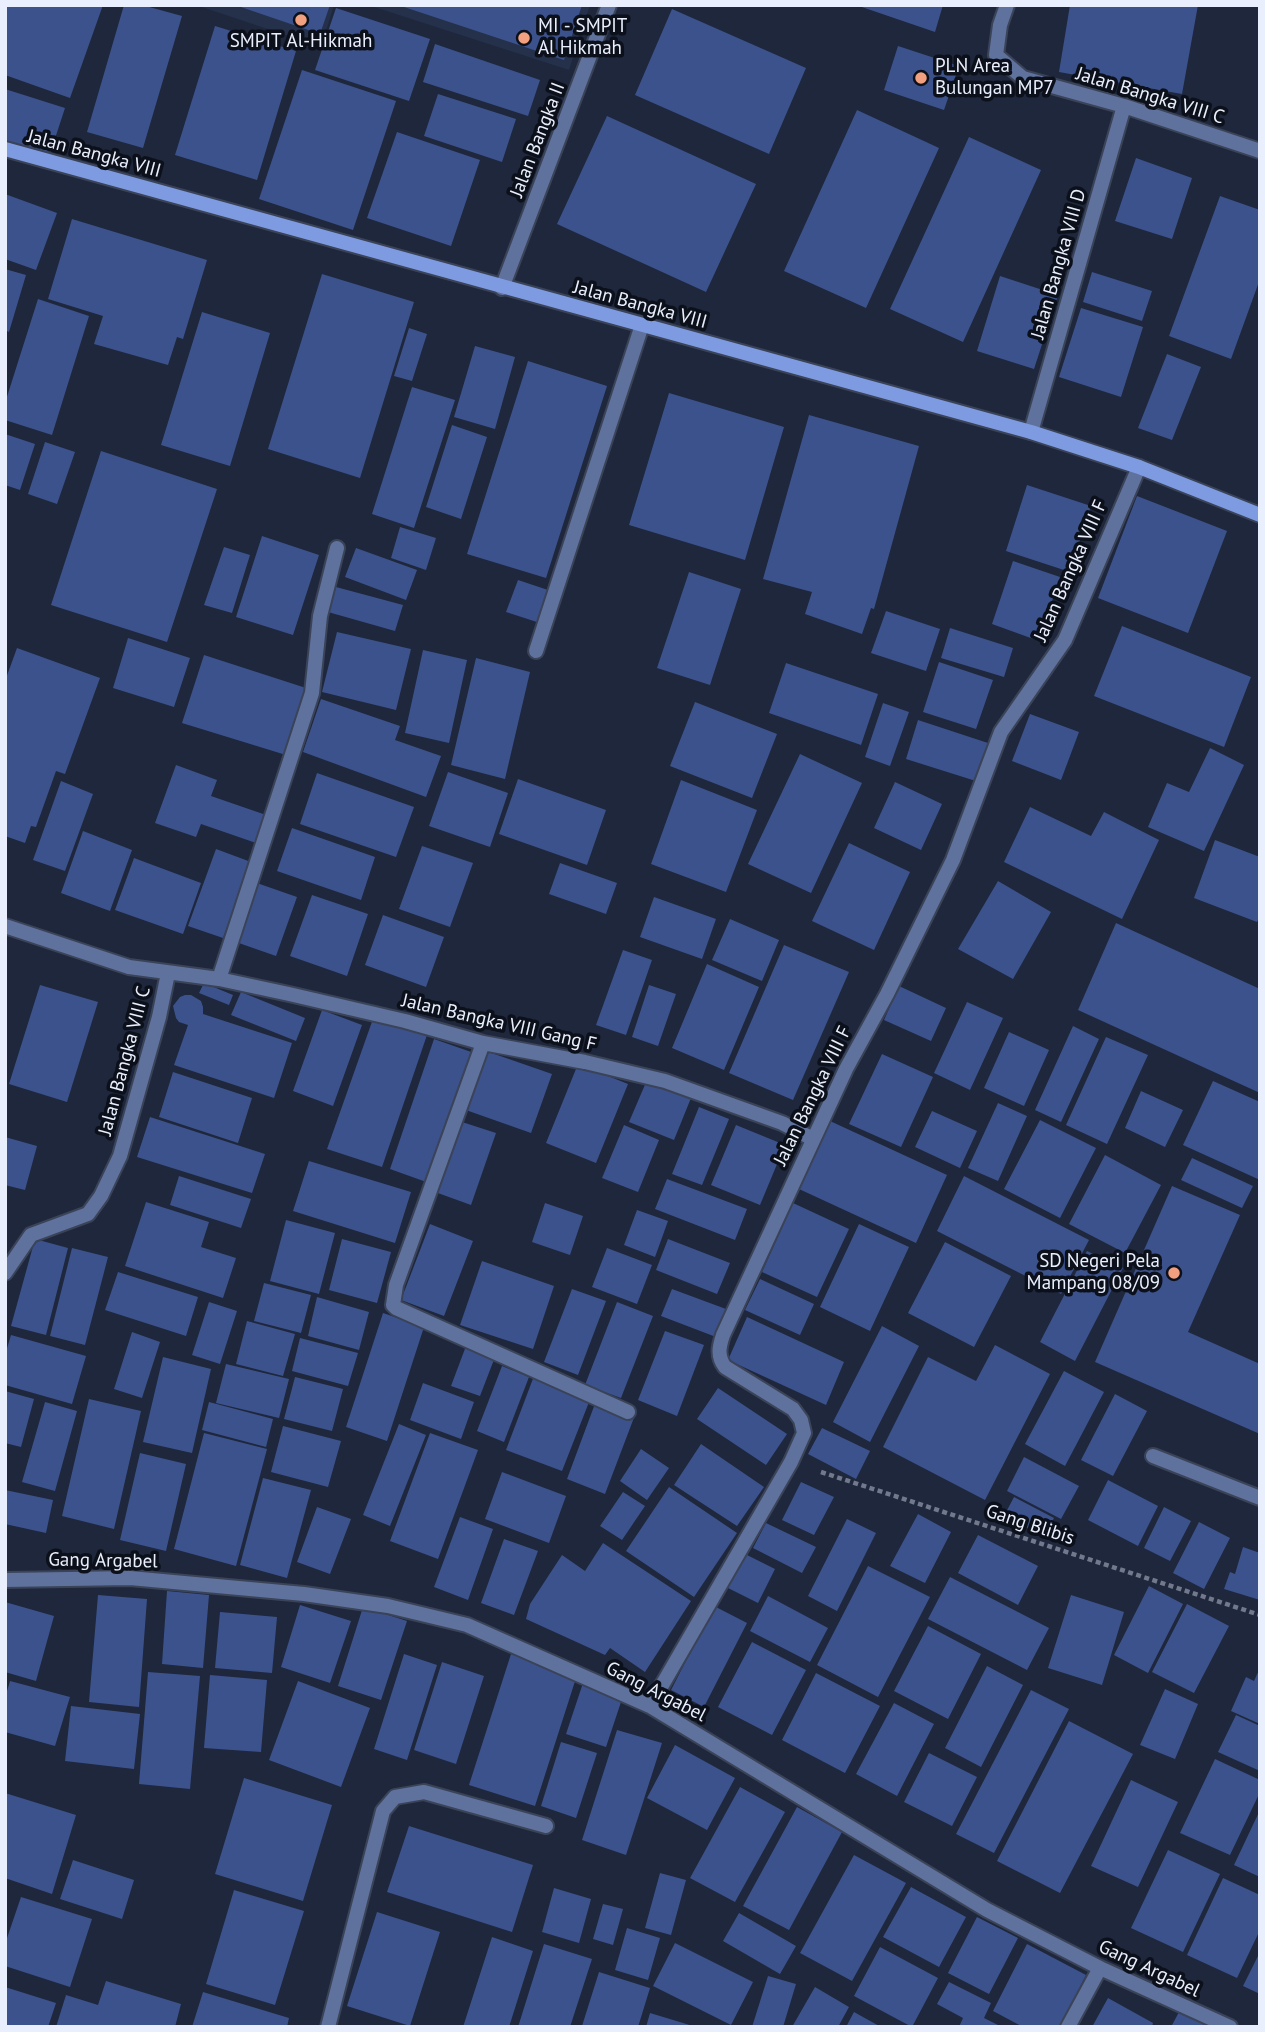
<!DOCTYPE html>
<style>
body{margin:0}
#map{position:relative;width:1265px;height:2032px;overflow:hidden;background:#1e273c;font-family:"PT Sans",sans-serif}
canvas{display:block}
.frame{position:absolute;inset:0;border:7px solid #e9effd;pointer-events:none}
</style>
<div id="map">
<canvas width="1265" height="2032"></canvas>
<div class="frame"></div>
</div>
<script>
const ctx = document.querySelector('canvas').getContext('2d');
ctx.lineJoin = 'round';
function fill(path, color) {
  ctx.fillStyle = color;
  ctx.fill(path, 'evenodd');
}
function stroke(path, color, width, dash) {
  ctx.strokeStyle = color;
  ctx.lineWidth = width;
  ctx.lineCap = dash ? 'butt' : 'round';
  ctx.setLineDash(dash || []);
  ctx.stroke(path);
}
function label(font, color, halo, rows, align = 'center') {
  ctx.font = font + ' "PT Sans",sans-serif';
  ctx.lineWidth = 7;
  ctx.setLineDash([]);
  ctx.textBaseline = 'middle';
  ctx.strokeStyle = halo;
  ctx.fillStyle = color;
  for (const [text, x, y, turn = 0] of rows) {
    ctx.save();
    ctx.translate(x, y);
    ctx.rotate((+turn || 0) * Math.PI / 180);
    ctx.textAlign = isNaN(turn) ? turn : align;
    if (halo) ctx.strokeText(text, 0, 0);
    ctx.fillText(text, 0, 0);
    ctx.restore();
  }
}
const built = new Path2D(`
 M196 5H334L321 47Z
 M368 5H590L569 70Z`);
const building = new Path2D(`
 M5 5H103L70 98 5 75Z
 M124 5H142L182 16 143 148 87 132Z
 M235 5H330L320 34Z
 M398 5H582L564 60Z
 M856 5H943L935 32Z
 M1070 5H1198L1182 94 1059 72Z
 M336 8 430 39 409 101 315 70Z
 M672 9 806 68 769 154 635 95Z
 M215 26 296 51 257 180 175 155Z
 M435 44 540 80 528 116 423 82Z
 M898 46 959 66 944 110 884 90Z
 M302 70 396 101 353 230 259 199Z
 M5 89 65 108 48 160 5 146Z
 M438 94 516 119 502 162 424 136Z
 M857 110 939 148 866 308 784 271Z
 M607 116 756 184 706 292 557 224Z
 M397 132 480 160 451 246 367 218Z
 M969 137 1041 170 963 342 890 309Z
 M1136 158 1192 178 1172 239 1115 221Z
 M5 194 57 213 36 270 5 259Z
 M1220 196 1260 210V279L1231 359 1169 336Z
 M72 219 207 260 183 339 177 337 168 365 94 344 103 316 48 299Z
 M5 269 26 275 9 332 5 330Z
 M1092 272 1152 291 1142 321 1083 302Z
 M322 274 414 302 360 478 268 449Z
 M1000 276 1058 295 1034 369 977 351Z
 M38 299 89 316 52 435 5 420V403Z
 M1081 308 1143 327 1121 397 1059 377Z
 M202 312 270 333 230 466 161 445Z
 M409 328 427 334 412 381 394 376Z
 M475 346 515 357 495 429 454 417Z
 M1167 354 1201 367 1172 440 1138 428Z
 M528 361 607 386 546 578 467 554Z
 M412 387 455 400 414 528 372 514Z
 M669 393 784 427 745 560 629 525Z
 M809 415 919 446 874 609 871 608 862 634 805 614 812 592 763 579Z
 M452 425 487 437 461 519 426 507Z
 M5 434 35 444 20 490 5 485Z
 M45 442 75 452 57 504 28 494Z
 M101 451 217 489 167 642 51 605Z
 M1027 485 1091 506 1070 572 1006 551Z
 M1137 496 1227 531 1188 633 1098 598Z
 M400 527 436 538 426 570 391 558Z
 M262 536 319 555 293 635 236 617Z
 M224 547 250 555 232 613 204 605Z
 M356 548 417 570 406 600 345 577Z
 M1013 561 1060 577 1039 641 992 624Z
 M689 572 741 589 710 685 657 668Z
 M518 580 554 592 543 624 506 612Z
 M336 587 403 605 395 631 328 612Z
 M886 611 940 629 926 671 871 653Z
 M1122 626 1251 677 1224 747 1094 696Z
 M950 628 1013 648 1004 677 941 658Z
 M337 632 411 649 396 710 322 692Z
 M128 638 190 658 174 707 113 688Z
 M17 648 100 678 65 774 56 771 36 827 31 826 25 843 5 836V681Z
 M423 650 467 660 449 743 405 733Z
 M204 655 306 688 286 755 182 723Z
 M476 658 530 672 505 779 451 765Z
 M939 662 993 680 976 729 923 712Z
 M786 663 878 694 861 745 769 713Z
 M321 699 400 726 395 740 441 756 426 797 303 752Z
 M695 702 777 734 752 798 670 766Z
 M883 703 909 712 890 766 865 757Z
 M1030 714 1079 732 1061 780 1012 761Z
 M918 720 991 744 979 782 906 759Z
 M1210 748 1244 765 1204 851 1148 827 1167 783 1189 792Z
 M800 754 862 783 811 893 748 864Z
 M176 765 217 780 211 796 269 816 259 844 201 824 196 837 155 823Z
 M448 772 508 793 490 847 429 826Z
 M317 773 414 807 396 857 300 824Z
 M518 779 606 810 587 865 499 834Z
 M681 780 757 810 726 892 651 864Z
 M61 781 93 794 65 871 33 860Z
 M895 782 942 804 921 850 874 828Z
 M1030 807 1091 836 1104 812 1159 840 1122 919 1004 862Z
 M292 828 375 857 361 900 277 871Z
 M83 831 132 850 110 911 61 893Z
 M1215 840 1260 857V916L1257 922 1194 898Z
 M849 843 910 872 874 950 812 921Z
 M422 846 473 863 450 927 399 909Z
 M216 849 251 862 223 938 188 926Z
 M134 858 201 883 183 934 115 910Z
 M560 863 617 883 606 914 549 894Z
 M998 881 1051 912 1013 979 958 949Z
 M254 882 297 897 276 956 233 941Z
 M312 895 368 914 347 976 290 956Z
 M654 897 716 919 702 959 640 937Z
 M383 915 444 937 426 987 365 965Z
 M730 919 779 940 762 981 712 960Z
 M1116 923 1260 989V1093L1078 1010Z
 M784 945 849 972 793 1100 729 1073Z
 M623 950 652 960 626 1035 596 1025Z
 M707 964 759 987 724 1070 672 1048Z
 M204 983 233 995 229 1005 199 993Z
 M40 985 98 1002 67 1102 9 1084Z
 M649 985 676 994 658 1046 632 1037Z
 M899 986 946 1008 931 1041 884 1020Z
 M241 992 305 1018 296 1041 231 1015Z
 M185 995H191L201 1001 203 1007V1014L292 1043 274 1098 174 1065 188 1025 179 1022 176 1018 173 1006 180 997Z
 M967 1002 1003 1018 970 1090 934 1073Z
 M322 1010 362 1025 333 1106 293 1091Z
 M374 1016 427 1035 382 1167 327 1149Z
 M1073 1026 1099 1039 1061 1122 1035 1110Z
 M1009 1032 1049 1050 1024 1106 984 1088Z
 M1106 1037 1148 1055 1107 1144 1066 1125Z
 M434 1039 474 1053 429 1183 390 1169Z
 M483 1050 552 1074 531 1133 463 1109Z
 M882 1054 933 1077 901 1147 849 1124Z
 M578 1064 628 1084 596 1163 546 1143Z
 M173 1072 252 1098 238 1143 159 1117Z
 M647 1080 691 1098 674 1140 629 1122Z
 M1213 1081 1260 1102V1180L1183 1145Z
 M1141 1091 1183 1110 1165 1147 1125 1128Z
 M998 1103 1027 1116 998 1181 968 1168Z
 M699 1107 729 1119 702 1185 672 1174Z
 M932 1111 977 1131 960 1168 915 1147Z
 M150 1117 265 1154 252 1193 137 1157Z
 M1040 1120 1096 1148 1060 1218 1004 1189Z
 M459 1121 496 1133 471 1205 435 1192Z
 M830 1121 947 1175 916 1243 799 1189Z
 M624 1125 659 1140 638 1192 602 1178Z
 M736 1125 785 1145 760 1205 711 1185Z
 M5 1137 37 1146 25 1190 5 1185Z
 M1105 1155 1161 1185 1125 1253 1069 1224Z
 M1192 1158 1253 1186 1242 1208 1181 1180Z
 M309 1161 411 1192 395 1243 293 1211Z
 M179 1176 251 1199 241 1228 170 1205Z
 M964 1176 1089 1240 1061 1294 937 1231Z
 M667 1179 747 1209 735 1240 655 1209Z
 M1172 1186 1240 1215 1188 1332 1260 1364V1434L1095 1362Z
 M146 1202 209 1222 201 1247 236 1258 223 1298 125 1266Z
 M545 1203 583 1216 570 1255 532 1242Z
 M793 1203 849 1229 817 1297 762 1272Z
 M637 1210 668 1221 655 1257 624 1245Z
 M286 1220 335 1233 319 1294 270 1281Z
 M430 1224 473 1241 444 1316 401 1300Z
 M859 1224 909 1247 870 1331 820 1307Z
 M35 1239 68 1248 46 1335 11 1326Z
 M342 1239 391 1252 377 1303 329 1290Z
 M668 1239 730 1263 717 1294 656 1270Z
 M945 1242 1011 1276 974 1347 908 1313Z
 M72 1248 108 1257 85 1345 50 1336Z
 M607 1248 652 1265 637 1304 592 1287Z
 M1087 1251 1123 1268 1075 1361 1040 1342Z
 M482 1261 554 1286 533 1349 460 1325Z
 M118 1272 198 1297 186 1336 105 1310Z
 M760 1279 814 1304 800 1335 745 1310Z
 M264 1283 311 1295 301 1333 254 1321Z
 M572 1289 606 1301 578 1375 544 1362Z
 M672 1289 726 1309 716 1337 661 1316Z
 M317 1297 369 1312 359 1350 308 1336Z
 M209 1302 237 1311 220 1364 192 1355Z
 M617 1302 653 1316 621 1398 585 1385Z
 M383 1313 424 1327 387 1441 346 1427Z
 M747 1317 844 1362 826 1405 728 1360Z
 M247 1321 295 1334 283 1376 236 1364Z
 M882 1326 919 1346 870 1442 833 1422Z
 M665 1331 704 1345 677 1416 638 1400Z
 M132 1332 160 1342 142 1398 114 1389Z
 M11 1335 86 1356 72 1404 5 1385V1355Z
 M300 1338 358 1353 348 1386 292 1371Z
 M995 1345 1050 1374 985 1500 883 1447 928 1357 976 1381Z
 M466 1346 495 1357 480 1396 451 1386Z
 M163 1357 211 1369 192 1453 143 1442Z
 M226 1364 289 1379 279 1418 216 1403Z
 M502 1366 529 1377 504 1442 477 1431Z
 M1064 1371 1104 1392 1065 1466 1025 1444Z
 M534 1376 591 1397 562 1471 506 1450Z
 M295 1377 343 1389 332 1431 284 1419Z
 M423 1383 474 1402 461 1439 410 1420Z
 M718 1388 787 1434 766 1465 697 1419Z
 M5 1391 34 1399 21 1447 5 1443Z
 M1115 1394 1147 1411 1113 1476 1081 1460Z
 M89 1399 141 1411 114 1529 62 1516Z
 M596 1401 635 1415 605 1494 567 1479Z
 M45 1402 77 1411 55 1491 22 1482Z
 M209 1402 273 1419 266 1447 202 1430Z
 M399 1424 426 1435 390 1526 363 1515Z
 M283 1426 341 1441 328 1487 271 1472Z
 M822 1428 870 1451 856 1479 808 1454Z
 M204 1433 267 1449 236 1566 174 1549Z
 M430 1433 478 1450 438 1559 390 1541Z
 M701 1444 764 1487 737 1526 674 1485Z
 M641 1449 669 1468 647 1500 620 1481Z
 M140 1453 186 1464 166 1551 120 1540Z
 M1024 1457 1079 1486 1061 1519 1007 1491Z
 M502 1472 566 1496 549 1543 485 1519Z
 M263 1478 311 1490 287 1578 240 1565Z
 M1108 1480 1158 1506 1138 1546 1088 1520Z
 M801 1482 834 1497 814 1535 782 1520Z
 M669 1487 737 1533 694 1597 626 1551Z
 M5 1490 53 1500 46 1533 5 1524Z
 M623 1492 645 1506 622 1540 600 1526Z
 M1014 1497 1054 1518 1044 1537 1004 1516Z
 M317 1507 351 1519 330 1574 297 1562Z
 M1164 1507 1191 1521 1170 1561 1144 1548Z
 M918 1514 951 1532 925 1583 890 1566Z
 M460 1517 493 1529 468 1600 434 1587Z
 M847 1519 876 1533 837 1611 808 1596Z
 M1199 1522 1230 1538 1204 1589 1173 1573Z
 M766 1523 816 1547 802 1573 753 1548Z
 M978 1535 1038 1566 1018 1605 958 1573Z
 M504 1539 538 1551 514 1615 481 1603Z
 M603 1543 691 1601 645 1672 610 1648 605 1655 526 1619 530 1604 562 1555 585 1571Z
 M1243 1547 1260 1553V1600L1224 1589 1230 1572 1235 1574Z
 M745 1554 775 1569 758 1603 728 1588Z
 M868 1566 930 1597 878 1697 817 1665Z
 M950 1577 1049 1628 1027 1670 928 1619Z
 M1149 1586 1183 1604 1148 1673 1114 1655Z
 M167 1591 209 1595 203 1668 162 1664Z
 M98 1595 147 1599 139 1707 89 1702Z
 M1071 1595 1124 1612 1102 1685 1048 1668Z
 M768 1596 828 1628 810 1662 750 1631Z
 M5 1602 54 1616 36 1681 5 1672Z
 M1187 1604 1229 1626 1194 1693 1152 1672Z
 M300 1605 351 1621 330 1683 281 1667Z
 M714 1606 747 1623 704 1707 671 1690Z
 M363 1607 407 1621 381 1700 338 1686Z
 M220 1612 277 1617 272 1673 215 1668Z
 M928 1626 981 1654 948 1719 894 1691Z
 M752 1642 806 1670 772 1735 718 1707Z
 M404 1654 437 1665 407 1760 374 1749Z
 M511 1654 577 1675 535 1806 469 1785Z
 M442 1662 484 1676 456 1764 414 1750Z
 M987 1666 1023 1685 981 1767 945 1748Z
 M1260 1668V1724L1231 1711 1246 1677 1254 1681Z
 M148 1672 200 1676 190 1789 139 1784Z
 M816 1673 880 1706 845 1773 782 1740Z
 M210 1675 267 1680 261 1752 204 1748Z
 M10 1681 70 1697 55 1746 5 1732V1698Z
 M298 1681 370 1708 341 1787 269 1760Z
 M583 1683 623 1696 606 1747 566 1734Z
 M1165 1689 1198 1704 1175 1759 1140 1745Z
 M1031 1690 1069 1709 994 1853 956 1834Z
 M894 1703 934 1724 897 1796 856 1774Z
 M71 1706 140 1714 134 1769 65 1761Z
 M1236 1715 1260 1726V1771L1218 1752Z
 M1069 1721 1133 1754 1060 1893 997 1861Z
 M617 1730 662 1743 626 1855 582 1840Z
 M561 1742 597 1753 576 1818 541 1806Z
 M675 1745 735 1778 707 1830 647 1798Z
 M929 1753 977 1777 952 1826 904 1802Z
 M1215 1759 1260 1780V1792L1230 1855 1180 1833Z
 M244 1778 332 1805 303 1901 215 1874Z
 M1131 1780 1178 1802 1138 1887 1091 1866Z
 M740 1787 785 1812 735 1902 690 1878Z
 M5 1793 76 1815 52 1894 5 1878Z
 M797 1807 842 1832 789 1930 743 1906Z
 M1260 1810V1877L1234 1865Z
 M409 1826 533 1865 512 1932 387 1892Z
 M1168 1850 1220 1874 1183 1952 1131 1928Z
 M854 1855 906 1883 852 1981 800 1953Z
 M73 1860 134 1880 122 1919 60 1899Z
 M660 1873 686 1880 671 1935 645 1928Z
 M1223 1878 1260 1895V1930L1237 1978 1187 1955Z
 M911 1887 966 1917 939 1967 883 1937Z
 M554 1888 591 1899 579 1943 542 1932Z
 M234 1890 304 1911 275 2005 206 1984Z
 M21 1897 92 1919 70 1987 5 1966V1944Z
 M603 1904 623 1909 613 1945 593 1939Z
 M377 1912 440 1932 410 2026 347 2006Z
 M739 1913 796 1946 780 1974 723 1941Z
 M977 1917 1018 1938 989 1994 948 1973Z
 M627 1928 660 1938 648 1980 615 1970Z
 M492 1937 533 1951 509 2027H463Z
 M675 1943 753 1982 731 2025 653 1986Z
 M544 1944 592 1959 570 2027H518Z
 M1027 1944 1086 1975 1060 2027H1023L993 2011Z
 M880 1947 938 1978 912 2027 854 1996Z
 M1260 1952V1994L1243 1986Z
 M599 1972 650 1988 638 2027 582 2026Z
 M768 1976 796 1984 783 2027H752Z
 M106 1981 181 2004 175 2027H56L66 1995 98 2005Z
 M949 1982 991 2003 984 2018 1002 2027H959L963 2018 937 2004Z
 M5 1987 56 2003 48 2027H5Z
 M815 1987 849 2007 838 2027H792Z
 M203 1992 289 2018 287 2027H192Z
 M1108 1998 1153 2023 1152 2027H1092Z
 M854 2012 881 2027H846Z
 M1179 2012 1209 2027H1171Z
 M650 2013 693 2026 692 2027H646Z`);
const path = new Path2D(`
 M821 1472 1260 1615`);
const lane = new Path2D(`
 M536 651 642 325`);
const street = new Path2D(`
 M1007 5 1000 25 996 55 1023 78 1124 106 1260 151
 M502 288 609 5
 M1031 432 1124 106
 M5 926 129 967 219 979 289 994 405 1021 483 1043 585 1062 665 1081 782 1123 813 1139
 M219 979 312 693 320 616 337 548
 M483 1043 396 1285 393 1305 396 1308 628 1412
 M5 1273 31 1235 88 1214 101 1196 120 1156 159 1017 168 973
 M1153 1456 1260 1498
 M5 1580 130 1578 304 1594 388 1606 467 1625 650 1706 987 1910 1100 1968 1230 2027
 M650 1706 791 1462 804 1433 801 1420 793 1409 725 1367C717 1356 719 1347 723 1335L846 1069 887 994 953 860 1001 732 1065 640 1139 467
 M328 2027 383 1811 395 1797 424 1792 546 1826
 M1068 2027 1100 1968`);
const secondary = new Path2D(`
 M5 149 1031 432 1139 467 1260 515`);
const markers = [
 [301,20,7,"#f3a081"],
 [524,38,7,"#f3a081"],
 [921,78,7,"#f3a081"],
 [1174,1273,7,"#f3a081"]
];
const poiNames = [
 ["MI - SMPIT",538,27],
 ["Al Hikmah",538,49],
 ["SMPIT Al-Hikmah",301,42,"center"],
 ["PLN Area",935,67],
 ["Bulungan MP7",935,89],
 ["SD Negeri Pela",1160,1262,"right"],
 ["Mampang 08/09",1160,1284,"right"]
];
const streetNames = [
 ["Jalan Bangka VIII C",1150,96,17],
 ["Jalan Bangka II",538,140,-69],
 ["Jalan Bangka VIII",94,154,15],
 ["Jalan Bangka VIII D",1059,264,-74],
 ["Jalan Bangka VIII",640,305,15],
 ["Jalan Bangka VIII F",1071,571,-66],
 ["Jalan Bangka VIII Gang F",499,1023,13],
 ["Jalan Bangka VIII C",125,1061,-75],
 ["Jalan Bangka VIII F",813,1096,-64],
 ["Gang Blibis",1030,1525,18],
 ["Gang Argabel",103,1561,1],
 ["Gang Argabel",656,1692,27],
 ["Gang Argabel",1149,1969,25]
];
fill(built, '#25304b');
fill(building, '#3c528c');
stroke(lane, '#3a4357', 18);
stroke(street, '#3a4357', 18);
stroke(secondary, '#3a4357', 18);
stroke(path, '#72798c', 4.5, [5, 3.5]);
stroke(lane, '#5f719d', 14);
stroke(street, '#5f719d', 14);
stroke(secondary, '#7e9be1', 14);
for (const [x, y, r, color] of markers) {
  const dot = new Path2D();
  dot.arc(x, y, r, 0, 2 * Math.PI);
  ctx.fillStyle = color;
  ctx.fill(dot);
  stroke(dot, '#0c101a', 2.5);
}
label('19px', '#e9effd', '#0c101a', poiNames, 'left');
label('19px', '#e9effd', '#0c101a', streetNames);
</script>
